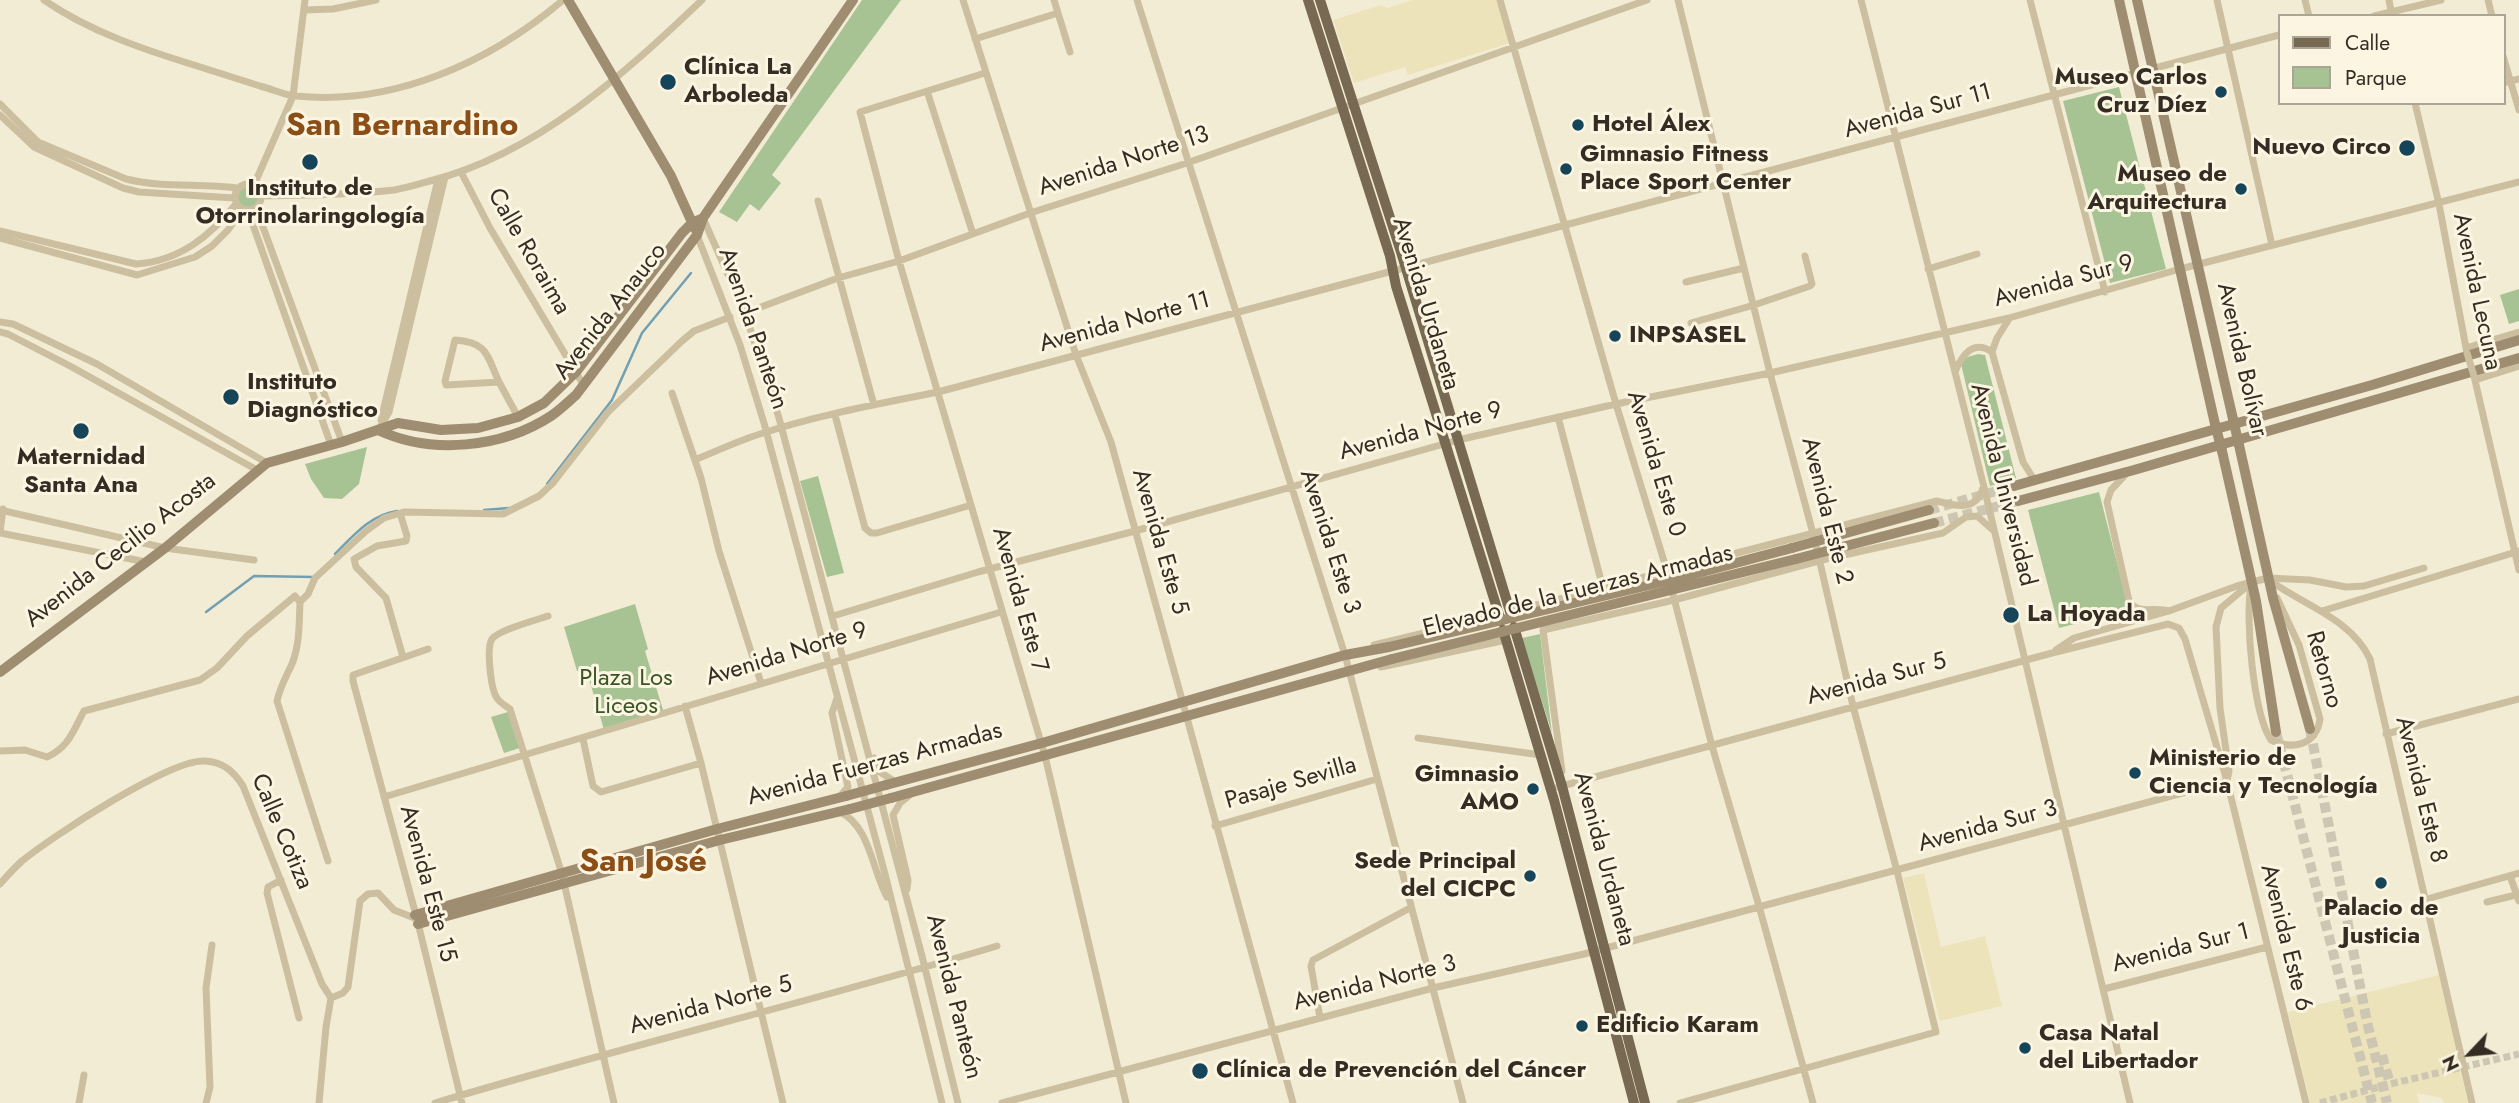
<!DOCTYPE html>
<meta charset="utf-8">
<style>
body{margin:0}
#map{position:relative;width:2519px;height:1103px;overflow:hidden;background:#f3ecd5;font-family:Jost,sans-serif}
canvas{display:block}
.legend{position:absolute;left:2278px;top:14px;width:228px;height:91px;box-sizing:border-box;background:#fbf5e1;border:2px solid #aca595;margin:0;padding:9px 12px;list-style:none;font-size:21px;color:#352d24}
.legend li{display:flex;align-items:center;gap:14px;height:35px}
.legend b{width:35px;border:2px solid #aca595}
.north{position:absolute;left:2435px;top:1019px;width:70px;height:70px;-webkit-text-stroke:5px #fbf5e1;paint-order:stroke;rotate:244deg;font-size:19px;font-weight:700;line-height:28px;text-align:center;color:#352d24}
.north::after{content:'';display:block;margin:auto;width:24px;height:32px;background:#352d24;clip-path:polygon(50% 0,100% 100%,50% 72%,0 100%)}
</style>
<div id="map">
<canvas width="2519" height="1103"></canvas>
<ul class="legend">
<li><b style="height:9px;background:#786953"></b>Calle</li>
<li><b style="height:19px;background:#a7c394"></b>Parque</li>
</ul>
<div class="north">N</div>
</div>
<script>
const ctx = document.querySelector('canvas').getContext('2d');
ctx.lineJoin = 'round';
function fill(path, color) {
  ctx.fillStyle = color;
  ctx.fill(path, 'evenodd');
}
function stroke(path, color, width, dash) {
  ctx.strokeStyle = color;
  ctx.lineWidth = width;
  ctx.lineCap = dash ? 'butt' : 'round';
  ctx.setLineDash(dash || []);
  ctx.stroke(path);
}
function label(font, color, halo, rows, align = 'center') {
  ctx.font = font + ' Jost,sans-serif';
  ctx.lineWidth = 6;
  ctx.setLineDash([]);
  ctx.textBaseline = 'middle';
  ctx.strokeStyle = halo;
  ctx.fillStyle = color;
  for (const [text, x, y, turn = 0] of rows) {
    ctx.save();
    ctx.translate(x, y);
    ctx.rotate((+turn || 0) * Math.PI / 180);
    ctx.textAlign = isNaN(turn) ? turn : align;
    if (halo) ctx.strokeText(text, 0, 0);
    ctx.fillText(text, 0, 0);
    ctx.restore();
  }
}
const green = new Path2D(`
 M862 0H901L772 175 781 183 759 211 750 204 737 222 719 212Z
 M2119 87 2166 269 2110 283 2063 101Z
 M236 197a12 12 0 1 1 24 0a12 12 0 1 1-24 0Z
 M2519 289V321L2509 324 2500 295Z
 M1978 354 1985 355 2016 478 1990 486 1961 364 1964 358Z
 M367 447 359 484 342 499 324 498 311 479 305 464Z
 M818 476 844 573 827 577 800 481Z
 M2099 492 2129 610 2059 628 2028 510Z
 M635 604 648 649 645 651 664 713 605 733 586 669 577 671 564 627Z
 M1540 634 1552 733 1522 638Z
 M508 712 520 748 504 753 491 717Z`);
const plaza = new Path2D(`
 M1413 0H1497L1510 43 1408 75 1405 67 1354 83 1333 20 1381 5 1387 8Z
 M1924 873 1941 947 1985 936 2002 1006 1940 1021 1903 878Z
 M2439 975 2468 1103H2444L2442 1098 2417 1093 2419 1103H2310L2288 1012Z`);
const stream = new Path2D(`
 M547 484 612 400 642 333 691 273
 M484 510 509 508
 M335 554C353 536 370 515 397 511
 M206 612 254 576 314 577`);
const minorTunnel = new Path2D(`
 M2320 1103 2390 1084 2519 1054`);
const secondaryTunnel = new Path2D(`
 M1929 510 2014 486
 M1934 523 2018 501
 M2310 729 2367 1022 2387 1103
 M2276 732 2372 1103
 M2382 1055 2390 1084`);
const minor = new Path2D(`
 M44 0C89 31 142 49 194 65 216 72 238 79 260 86 272 89 284 95 296 96 394 106 490 62 563 0
 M963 0 1076 355 1111 442 1293 1103
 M1054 0 1070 52
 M1137 0 1345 655 1463 1103
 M1500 0 1616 404 1667 571 1712 746 1759 906 1813 1103
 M1678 0 1770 373 1815 541 1853 706 1897 871 1936 1032 1680 1103
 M1861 0 1984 487 2130 1103
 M2030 0 2105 292
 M2217 0 2272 245
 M2305 0 2309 16
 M2389 0 2392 16
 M2488 0 2492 16
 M304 10 333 9 376 0
 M2374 16 2441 0
 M975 39 1058 13
 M2503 56 2519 110
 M985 73 860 112 899 261 1045 756 1126 1103
 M2503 83 2519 79
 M927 91 973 234
 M2415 103 2439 204 2467 353
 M0 104 38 142 126 179C162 188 201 183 237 188
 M0 115 34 147 123 188 139 192 234 198
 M461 172 490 228 584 386
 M235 197a13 13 0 1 1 26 0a13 13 0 1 1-26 0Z
 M254 185 293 96 305 0
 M261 196C306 195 351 195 394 190 406 188 419 184 430 181 538 153 623 75 702 0
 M818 201 874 405
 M256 208 342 442
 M248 211 331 445
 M703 218 745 313 779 418 922 956 958 1103
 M0 231 136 264C180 261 210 236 236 204
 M697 235 740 345 764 423 885 874 942 1103
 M0 238 137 275 195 257 212 246 228 230 242 209
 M1928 269 1977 254
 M1686 282 1744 268
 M745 313 838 278 899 261 1030 213 1187 163 1647 0
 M2009 319 1997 338 1992 352 2023 462 2035 481
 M0 322 13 324 97 364 267 463
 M1691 323 1754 305 1810 286 1812 284 1805 256
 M0 332 8 334 70 366 257 470
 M2466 348 2519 332
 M1955 372C1962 355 1973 339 1992 352
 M2474 376 2519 570
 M2475 380 2519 366
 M499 382C487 356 488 342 455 340L445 381 446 385 499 382 518 417
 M672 393 701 478 719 551 761 683
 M835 415 865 528 871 533H877L971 505
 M1558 417 1603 588
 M381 420 438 179
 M379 429 389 412 445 177
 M695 460C716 451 738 441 760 434 817 415 878 404 938 392L2279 35
 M2126 474 2111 490 2107 502 2129 601C2140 616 2153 606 2169 611
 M0 510 165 548 254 560
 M400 513 407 536 406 541 377 546 354 559 356 567 386 598 403 657
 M0 532 3 509
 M0 533 146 562
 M2268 579C2302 605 2351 618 2370 659L2472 1103
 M2252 582 2221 608 2216 627 2220 708 2229 771 2227 781 2306 1103
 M2251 586C2245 618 2253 713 2271 740 2292 750 2316 746 2320 719L2299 645 2277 598
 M2322 611 2519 551
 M1510 612 1937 501C1955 506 1976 512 1983 488
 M548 616C537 620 498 630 492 639 486 648 491 690 497 698 500 703 506 706 510 709L562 874 614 1103
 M833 616 978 572 1135 531 1458 440 1616 404 1770 373 2009 318 2180 269 2519 182
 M1374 645 1499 615
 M428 649 353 675V681L417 919 462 1103
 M2056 650 2074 638 2169 611 2237 586 2268 578 2310 580 2346 587 2364 586 2424 568
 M1381 667 1506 640
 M837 698 832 713 848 787 840 796
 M685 706 701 763 783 1103
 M2386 734 2519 699
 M1418 738 1541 755
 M583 739 593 786 601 792 701 763
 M0 751 25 750 47 757C69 747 73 731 84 711L200 680 217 668 247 636 295 596 300 602
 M874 758 880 772 895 782
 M1562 771 1543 630 1674 600 1826 559 1943 533 1966 517 1977 516 1994 531
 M384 797C590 737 795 672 1001 612
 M840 812C870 826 872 870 887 897
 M1215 826 1377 779
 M328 861 277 701C280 687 286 677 292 664 300 644 299 623 300 602L308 594 315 578 366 531 384 518 404 512 503 514 539 496 552 484 608 412 682 341 694 331 730 317
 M2510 876 2519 901
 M281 880 268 887 267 893 299 1018
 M0 884C7 876 14 868 22 861 51 837 172 758 205 761 224 762 234 772 243 786L322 984 331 998
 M907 889 908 880 893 815 900 803 911 794
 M2427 899 2519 873
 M2487 902 2516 895
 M2104 989 2267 947
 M331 998 343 993 348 987 360 901 368 894 378 893 394 910 417 919
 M1320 1018 1311 966 1313 960 1410 908
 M79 1103 84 1075
 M206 1103 210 1087 206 988 212 945
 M319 1103 326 1027 331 998
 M435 1103C621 1047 811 1002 997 946
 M1002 1103 1433 988 1584 954 2227 781 2185 639 2179 628 2168 624 2052 653 1558 787`);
const secondary = new Path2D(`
 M568 0 671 176 695 229
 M2119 0 2215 424
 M2137 0 2233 419
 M378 430C431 455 502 448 551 416 560 410 568 402 576 395L697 235 703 218 853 0
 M2239 445 2273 598 2310 729
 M2222 451 2256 601 2276 732
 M2014 486 2372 385 2519 340
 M2018 501 2134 470 2519 358
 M1792 548 1929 510
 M1796 559 1934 523
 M0 672 165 548 267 463 342 442 398 423 441 430 478 428 518 417 544 403 576 372 682 233 692 223 703 218
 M886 785 1042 743 1345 655 1389 647
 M891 798 1392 659
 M415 915 717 829 846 796
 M418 924 720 840 850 809`);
const primary = new Path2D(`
 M1308 0 1390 256 1396 286 1501 621
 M1320 0 1401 252 1512 618
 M1514 627 1562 786 1645 1103
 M1503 630 1554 800 1634 1103`);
const minorBridge = new Path2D(`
 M2467 353 2474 376`);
const secondaryBridge = new Path2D(`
 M2233 419 2239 445
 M2215 424 2222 451
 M1389 647 1683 577 1792 548
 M1392 659 1796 559
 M846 796 886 785
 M850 809 891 798`);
const markers = [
 [668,82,9,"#164459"],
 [2221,92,7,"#164459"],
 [1578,125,7,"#164459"],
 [2407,148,9,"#164459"],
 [310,162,9,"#164459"],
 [1566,169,7,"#164459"],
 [2241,189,7,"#164459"],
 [1615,336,7,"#164459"],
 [231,397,9,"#164459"],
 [81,431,9,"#164459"],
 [2011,615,9,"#164459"],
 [2135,773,7,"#164459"],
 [1533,789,7,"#164459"],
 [1530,876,7,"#164459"],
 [2381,883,7,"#164459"],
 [1582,1026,7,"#164459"],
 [2025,1048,7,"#164459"],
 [1200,1071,9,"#164459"]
];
const poiNames = [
 ["Clínica La",684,68],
 ["Arboleda",684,96],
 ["Museo Carlos",2207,78,"right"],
 ["Cruz Díez",2207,106,"right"],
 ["Hotel Álex",1592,125],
 ["Nuevo Circo",2391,148,"right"],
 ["Gimnasio Fitness",1580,155],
 ["Place Sport Center",1580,183],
 ["Museo de",2227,175,"right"],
 ["Arquitectura",2227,203,"right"],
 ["Instituto de",310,189,"center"],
 ["Otorrinolaringología",310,217,"center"],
 ["INPSASEL",1629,336],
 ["Instituto",247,383],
 ["Diagnóstico",247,411],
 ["Maternidad",81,458,"center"],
 ["Santa Ana",81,486,"center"],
 ["La Hoyada",2027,615],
 ["Ministerio de",2149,759],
 ["Ciencia y Tecnología",2149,787],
 ["Gimnasio",1519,775,"right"],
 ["AMO",1519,803,"right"],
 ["Sede Principal",1516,862,"right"],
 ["del CICPC",1516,890,"right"],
 ["Palacio de",2381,909,"center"],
 ["Justicia",2381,937,"center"],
 ["Edificio Karam",1596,1026],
 ["Casa Natal",2039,1034],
 ["del Libertador",2039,1062],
 ["Clínica de Prevención del Cáncer",1216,1071]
];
const streetNames = [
 ["Avenida Sur 11",1918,112,-15],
 ["Avenida Norte 13",1124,162,-18],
 ["Calle Roraima",528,252,60],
 ["Avenida Sur 9",2064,282,-15],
 ["Avenida Lecuna",2476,292,78],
 ["Avenida Urdaneta",1425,304,73],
 ["Avenida Anauco",611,312,-52],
 ["Avenida Norte 11",1125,323,-15],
 ["Avenida Panteón",752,329,71],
 ["Avenida Bolívar",2241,360,77],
 ["Avenida Norte 9",1421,432,-15],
 ["Avenida Este 0",1655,464,73],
 ["Avenida Universidad",2002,485,76],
 ["Avenida Este 2",1826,511,76],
 ["Avenida Este 5",1159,542,74],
 ["Avenida Este 3",1329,542,72],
 ["Avenida Cecilio Acosta",121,551,-38],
 ["Elevado de la Fuerzas Armadas",1578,592,-14],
 ["Avenida Este 7",1019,600,74],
 ["Avenida Norte 9",787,655,-17],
 ["Retorno",2323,670,74],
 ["Avenida Sur 5",1877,680,-15],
 ["Avenida Fuerzas Armadas",875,765,-15],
 ["Pasaje Sevilla",1291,784,-16],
 ["Avenida Este 8",2420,790,76],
 ["Avenida Sur 3",1988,827,-15],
 ["Calle Cotiza",281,832,67],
 ["Avenida Urdaneta",1603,859,75],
 ["Avenida Este 15",427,884,75],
 ["Avenida Este 6",2285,938,76],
 ["Avenida Sur 1",2181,949,-14],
 ["Avenida Norte 3",1375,984,-14],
 ["Avenida Panteón",953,997,76],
 ["Avenida Norte 5",711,1006,-15]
];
const parkNames = [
 ["Plaza Los",626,679],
 ["Liceos",626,707]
];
const districtNames = [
 ["San Bernardino",402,127],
 ["San José",643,863]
];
fill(green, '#a7c394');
fill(plaza, '#ede3ba');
stroke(stream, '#71a0b2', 2.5);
stroke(minorTunnel, '#cdc6b2', 7, [7, 3.5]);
stroke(secondaryTunnel, '#cdc6b2', 10, [10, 5]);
stroke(minor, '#ccbfa0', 7);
stroke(secondary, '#9f8d71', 10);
stroke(primary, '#786953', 10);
stroke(minorBridge, '#ccbfa0', 7);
stroke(secondaryBridge, '#9f8d71', 10);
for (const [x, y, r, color] of markers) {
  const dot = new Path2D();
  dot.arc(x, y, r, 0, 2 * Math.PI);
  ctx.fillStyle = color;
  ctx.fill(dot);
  stroke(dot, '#fbf5e1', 2.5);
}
label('bold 24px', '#352d24', '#fbf5e1', poiNames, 'left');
label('24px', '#352d24', '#fbf5e1', streetNames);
label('24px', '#385526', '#fbf5e1', parkNames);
label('bold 32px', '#8b4e16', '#fbf5e1', districtNames);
</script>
